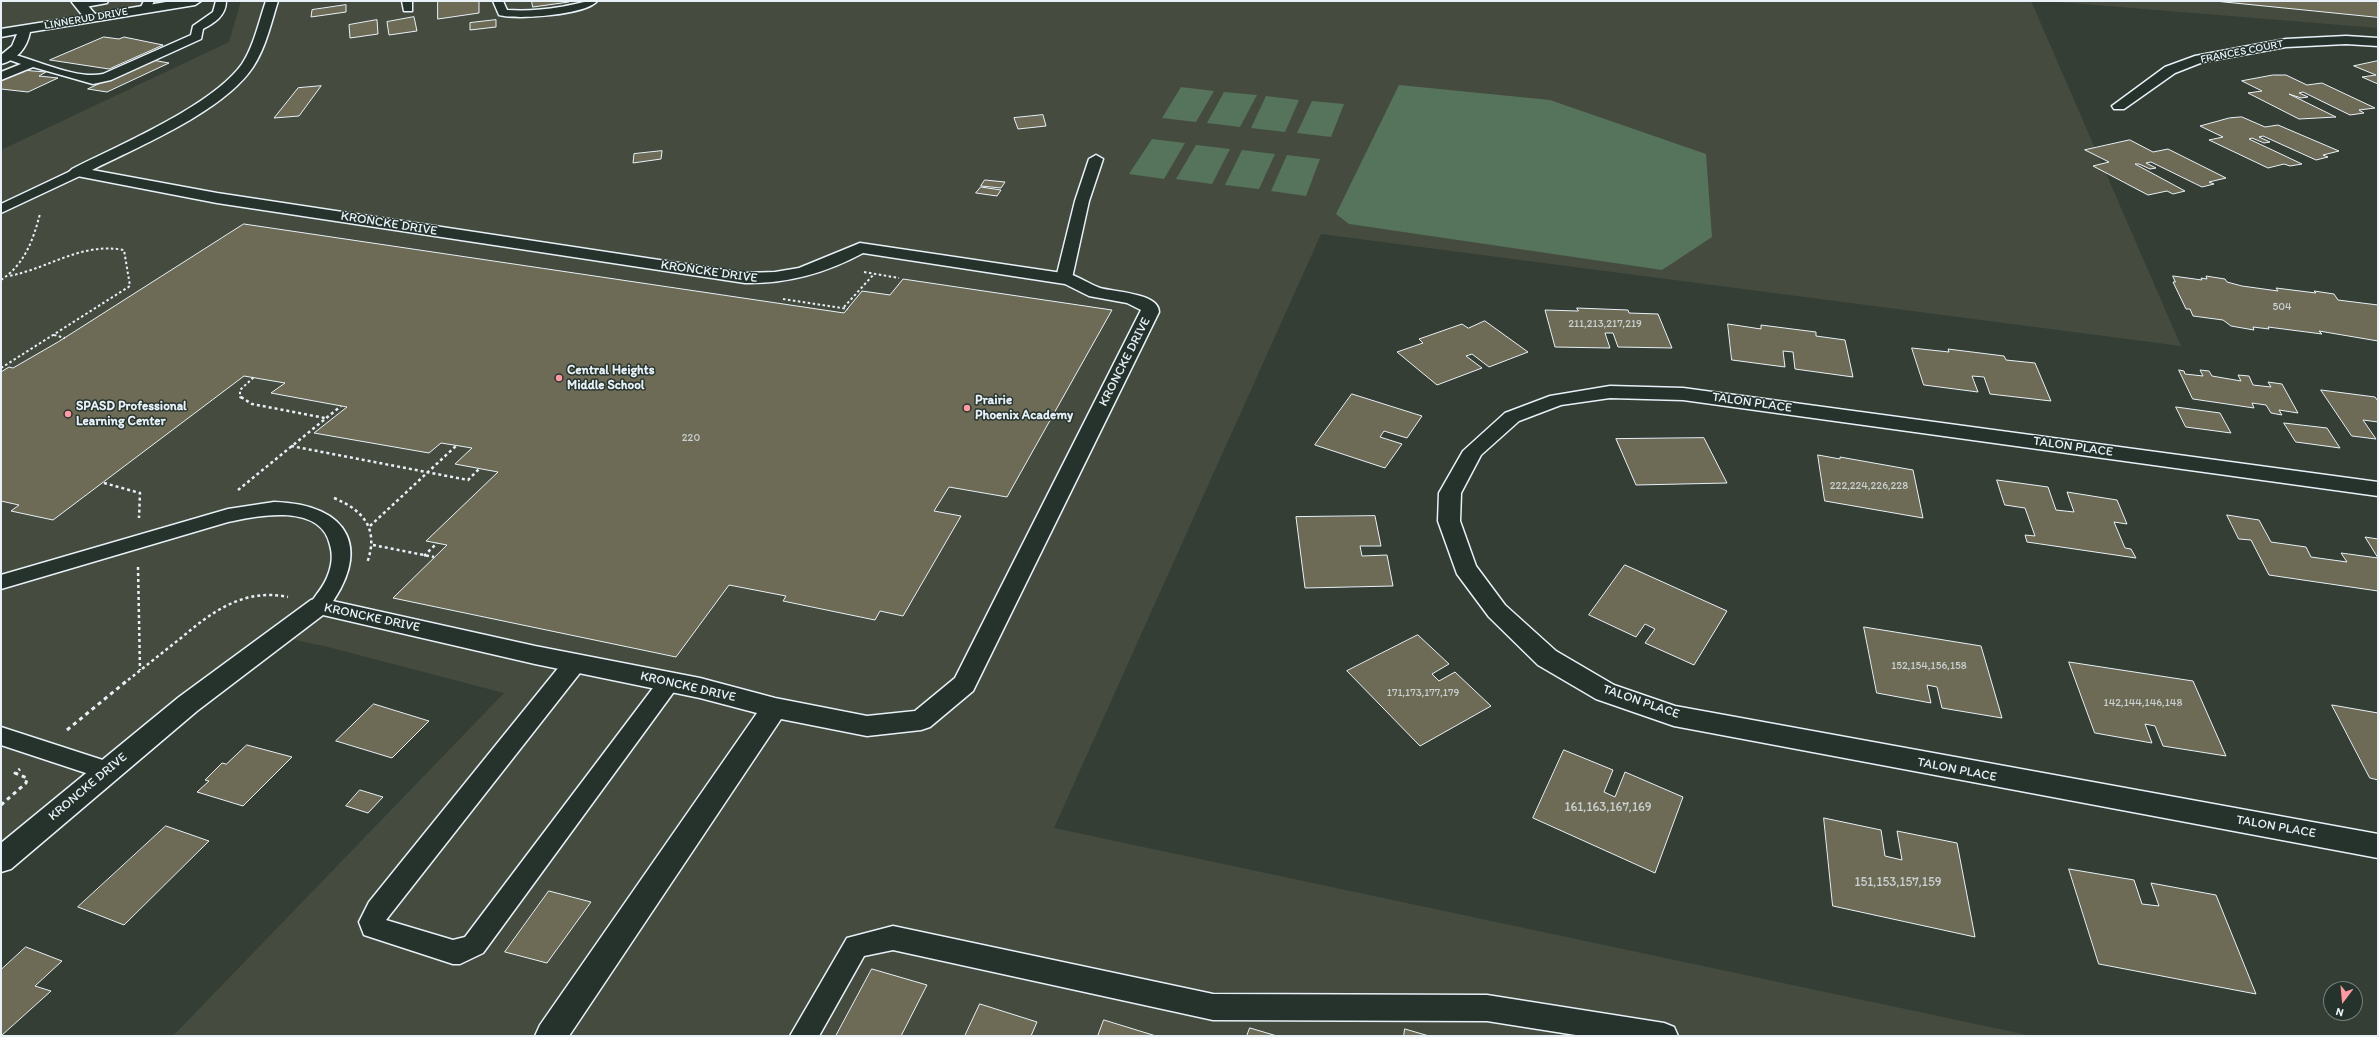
<!DOCTYPE html>
<style>
body{margin:0}
#map{position:relative;width:2379px;height:1037px;overflow:hidden;background:#343e35;font-family:Itim,sans-serif}
canvas{display:block}
.frame{position:absolute;inset:0;border:2px solid #e8f1f8;pointer-events:none}
.north{position:absolute;left:2323px;top:981px;width:40px;height:40px;box-sizing:border-box;background:#26332d;border:1px solid #747f7e;border-radius:50%;rotate:196deg;font-size:11px;font-weight:700;line-height:16px;text-align:center;color:#e8f1f8}
.north::after{content:'';display:block;margin:auto;width:14px;height:18px;background:#ff9aa2;clip-path:polygon(50% 0,100% 100%,50% 72%,0 100%)}
</style>
<div id="map">
<canvas width="2379" height="1037"></canvas>
<div class="frame"></div>
<div class="north">N</div>
</div>
<script>
const ctx = document.querySelector('canvas').getContext('2d');
ctx.lineJoin = 'round';
function fill(path, color) {
  ctx.fillStyle = color;
  ctx.fill(path, 'evenodd');
}
function stroke(path, color, width, dash) {
  ctx.strokeStyle = color;
  ctx.lineWidth = width;
  ctx.lineCap = dash ? 'butt' : 'round';
  ctx.setLineDash(dash || []);
  ctx.stroke(path);
}
function label(font, color, halo, rows, align = 'center') {
  ctx.font = font + ' Itim,sans-serif';
  ctx.lineWidth = 3;
  ctx.setLineDash([]);
  ctx.textBaseline = 'middle';
  ctx.strokeStyle = halo;
  ctx.fillStyle = color;
  for (const [text, x, y, turn = 0] of rows) {
    ctx.save();
    ctx.translate(x, y);
    ctx.rotate((+turn || 0) * Math.PI / 180);
    ctx.textAlign = isNaN(turn) ? turn : align;
    if (halo) ctx.strokeText(text, 0, 0);
    ctx.fillText(text, 0, 0);
    ctx.restore();
  }
}
const built = new Path2D(`
 M1 1H195L1 33Z
 M241 1H2031L2181 346 1321 234 1054 828 2032 1036H173L504 693 328 647 277 636 1 860V150L229 42Z
 M2046 1H2378V28Z`);
const green = new Path2D(`
 M1399 85 1550 100 1706 154 1712 237 1662 270 1349 224 1336 214Z
 M1181 87 1214 91 1196 122 1162 118Z
 M1224 92 1257 95 1240 127 1207 123Z
 M1266 96 1299 100 1285 132 1251 128Z
 M1312 101 1344 104 1331 137 1297 133Z
 M1152 139 1185 143 1164 179 1129 174Z
 M1196 145 1230 149 1212 184 1176 179Z
 M1242 150 1275 154 1259 189 1225 185Z
 M1287 155 1320 159 1306 196 1271 191Z`);
const building = new Path2D(`
 M438 1H479V13L438 19Z
 M532 1H569V2L533 7Z
 M2215 1H2378V17Z
 M346 5V12L311 17 312 10Z
 M414 17 417 31 389 35 387 22Z
 M377 20 378 34 350 38 349 25Z
 M496 20V27L470 30V23Z
 M104 37 119 39 124 37 163 45 109 69 50 60Z
 M152 60 169 63 107 92 88 89Z
 M2378 61V84L2362 77 2376 75 2354 66Z
 M21 70 46 72 39 76 58 78 28 92 1 89V79Z
 M2273 75H2286L2307 85 2322 83 2375 108 2359 110 2364 113 2350 115 2303 92 2299 93 2308 97 2301 98 2289 94 2336 117 2299 119 2248 93 2262 91 2242 81Z
 M321 86 299 116 274 118 298 88Z
 M1043 115 1046 126 1018 129 1014 118Z
 M2242 117 2265 127 2278 125 2339 151 2323 155 2328 157 2316 160 2263 136 2259 137 2270 142 2264 143 2252 138 2249 139 2302 164 2290 166 2284 164 2268 168 2209 140 2223 137 2200 126 2229 118Z
 M2130 140 2153 152 2168 149 2226 178 2209 182 2214 184 2202 187 2151 162 2146 163 2156 168 2150 169 2139 164H2135L2185 191 2173 194 2167 191 2148 195 2093 166 2109 162 2085 150Z
 M662 151 661 159 633 163 634 154Z
 M985 180 1005 182 1001 188 981 186Z
 M981 187 1001 190 997 196 976 193Z
 M244 224 844 313 862 291 890 295 903 279 1112 310 1007 497 949 487 934 511 961 516 903 616 880 611 875 620 783 601 786 596 729 585 676 657 393 598 447 545 426 541 498 472 455 464 472 448 441 443 429 453 314 433 347 407 271 393 285 383 244 376 53 520 11 511 19 505 1 501V372L9 367 13 368 58 342Z
 M2173 276 2202 280 2201 278 2207 279 2206 276 2225 279 2227 282 2242 286 2278 291 2276 288 2316 293 2314 291 2334 294 2338 300 2378 305V341L2319 331 2322 334 2268 327 2269 329 2253 327 2254 330 2231 326 2223 320 2193 316 2190 309H2186L2173 282H2175Z
 M1577 308 1628 310 1629 313 1658 314 1672 348 1618 347 1613 333H1605L1610 348 1555 347 1545 310 1578 311Z
 M1485 321 1528 352 1489 367 1472 354 1466 356 1482 368 1437 385 1397 352 1423 343 1419 339 1462 324 1468 328Z
 M1728 324 1761 329V325L1816 332V336L1845 340 1853 377 1795 369 1793 352 1783 351 1785 367 1732 360Z
 M1912 348 1949 352 1948 349 2004 356 2006 360 2035 363 2051 401 1990 394 1984 377 1972 376 1978 392 1924 385Z
 M2179 370 2184 371 2185 374 2203 376 2200 370 2209 371 2212 376 2241 381 2238 375 2249 376 2253 385 2271 387 2268 382 2282 384 2298 413 2279 410 2282 415 2271 413 2266 405 2252 403 2254 408 2193 399Z
 M2321 390 2375 397 2378 401V422L2363 420 2376 439 2352 436Z
 M1352 394 1422 416 1407 438 1384 431 1380 437 1402 444 1385 468 1315 445Z
 M2176 407 2220 413 2231 433 2186 427Z
 M2284 423 2327 428 2340 448 2296 442Z
 M1704 438 1727 483 1636 485 1616 439Z
 M1818 455 1840 459V457L1913 470 1923 518 1825 501Z
 M1997 480 2048 487 2056 510 2074 512 2067 492 2117 500 2127 524 2114 522 2125 548 2131 549 2136 558 2027 542 2025 535 2035 536 2025 508 2005 505Z
 M2227 515 2259 520 2271 542 2306 547 2311 557 2347 562 2341 553 2378 558 2365 537 2378 539V591L2269 575 2251 540 2239 539Z
 M1375 516 1381 546H1360L1362 556 1387 555 1393 586 1305 588 1296 517Z
 M1625 565 1727 611 1694 665 1645 643 1655 629 1645 624 1636 637 1589 615Z
 M1864 627 1981 646 2002 718 1942 708 1937 687 1927 685 1931 703 1877 693Z
 M1418 635 1449 664 1432 674 1439 681 1455 672 1491 706 1420 746 1347 671Z
 M2069 662 2193 681 2226 756 2163 746 2155 726 2145 724 2152 743 2095 733Z
 M374 704 429 721 392 758 336 741Z
 M2332 705 2378 713V780L2370 778Z
 M247 745 292 757 243 806 197 792 209 781 205 780 222 763 226 764Z
 M1564 750 1613 770 1604 792 1615 797 1625 772 1683 797 1655 873 1533 818Z
 M360 790 383 797 368 813 346 806Z
 M1824 818 1881 830 1885 856 1902 860 1897 831 1957 843 1975 937 1833 906Z
 M166 826 209 841 124 925 78 907Z
 M2069 869 2134 880 2142 904 2159 906 2151 883 2216 895 2256 994 2099 964Z
 M549 891 591 902 547 963 505 952Z
 M26 947 62 961 35 986 51 991 1 1036V970Z
 M872 969 927 985 901 1036H836Z
 M980 1004 1037 1022 1031 1036H965Z
 M1104 1020 1156 1036H1098Z
 M1250 1028 1277 1036H1247Z
 M1405 1029 1429 1036H1404Z`);
const pathFar2 = new Path2D(`
 M864 272 899 278
 M1 280C25 264 33 240 40 214
 M783 299 848 309
 M844 307 874 274
 M54 335 65 338
 M1 368 130 286 124 250C81 242 50 268 9 276
 M242 398 240 397V390L254 377`);
const pathFar1 = new Path2D(`
 M241 397 252 404 325 418
 M291 446 468 480 480 468
 M104 483 140 493 139 518
 M238 490 341 406
 M334 498C365 511 379 530 367 563
 M370 526 457 445
 M373 545 434 557
 M424 556 437 543
 M138 567 140 670
 M128 680C146 666 163 652 181 638 213 611 244 588 288 597`);
const path = new Path2D(`
 M67 730 129 679
 M1 805 26 783 27 778 15 773 20 769`);
const service = new Path2D(`
 M108 1 107 3 80 8 75 5 85 1Z
 M144 1H154L149 11 145 12 140 9Z
 M216 1H226C226 16 214 23 203 29L201 39 111 80 93 84 33 67 1 80V72L21 64 4 58 2 56 4 54 8 53C35 59 76 80 103 74L191 35 193 26 213 12Z
 M402 1H412V11H404Z
 M493 1H503L507 10C525 11 543 10 560 7 573 5 584 1 597 1 586 15 517 20 499 15Z
 M1096 155 1103 159 1089 201 1072 278 1064 283 1059 281 1056 278 1075 201 1089 159Z
 M77 168 84 172 82 175 1 213V204Z
 M274 502C351 504 373 551 326 611L319 613 312 611 309 606C315 595 324 587 328 575 332 565 333 555 330 545 321 503 258 515 228 522L1 589V575L228 509Z
 M575 655 583 657 586 663 583 669 386 920 453 940 465 937 662 676 670 674 678 676 681 682 483 953 460 964H453L364 935 359 922 369 902 567 657Z
 M1 727 115 764 119 771 115 778 107 780 1 745Z
 M893 926 1213 994 1487 995 1664 1023 1674 1027 1678 1036H1582L1487 1021 1213 1020 893 950 864 956 819 1036H790L847 938Z`);
const minor = new Path2D(`
 M71 1H84L95 14 172 1H201L195 5 30 32C27 48 17 60 1 64V55L12 46 17 34 1 37V29L83 16Z
 M266 1H278C271 23 266 47 253 67 224 111 140 146 92 170L217 193 745 273 775 272 799 268 860 243 1069 274C1080 277 1089 284 1100 288 1114 292 1159 293 1159 312L973 691 930 727 921 730 867 736 781 719 569 1036H535L540 1025 757 713 700 698 535 664 323 615 197 711 11 869 1 872V843L179 697 311 600 319 598 535 646 700 678 775 698 867 716 915 711 955 678 1141 310 1127 303 1089 296 1065 284 863 253C826 273 787 284 745 283L217 203 72 175 69 172 72 169C119 145 212 106 242 64 254 46 259 21 266 1Z
 M2346 36 2378 38V46L2346 44 2286 47 2203 62 2175 73 2124 109H2114L2112 106 2165 67 2195 56 2286 39Z
 M1610 386 1683 388 2378 482V496L1683 400 1610 398 1561 405 1519 421 1481 455 1461 493 1460 521 1476 566 1505 605 1556 651 1614 685 1675 706 2378 834V858L1674 726 1596 699 1538 665 1489 617 1457 574 1438 521 1439 493 1463 451 1505 413 1550 396Z`);
const markers = [
 [559,378,4,"#ff9aa2"],
 [967,408,4,"#ff9aa2"],
 [68,414,4,"#ff9aa2"]
];
const farStreetnames = [
 ["LINNERUD DRIVE",86,19,-10],
 ["FRANCES COURT",2242,52,-11]
];
const numberNames = [
 ["504",2282,307],
 ["211,213,217,219",1605,324],
 ["220",691,438],
 ["222,224,226,228",1869,486],
 ["152,154,156,158",1929,666],
 ["171,173,177,179",1423,693],
 ["142,144,146,148",2143,703]
];
const streetNames = [
 ["KRONCKE DRIVE",389,224,9],
 ["KRONCKE DRIVE",709,272,8],
 ["KRONCKE DRIVE",1125,362,-63],
 ["TALON PLACE",1752,403,8],
 ["TALON PLACE",2073,447,8],
 ["KRONCKE DRIVE",372,618,12],
 ["KRONCKE DRIVE",688,687,13],
 ["TALON PLACE",1641,702,19],
 ["TALON PLACE",1957,770,11],
 ["KRONCKE DRIVE",88,787,-40],
 ["TALON PLACE",2276,827,10]
];
const poiNames = [
 ["Central Heights",567,371],
 ["Middle School",567,386],
 ["Prairie",975,401],
 ["Phoenix Academy",975,416],
 ["SPASD Professional",76,407],
 ["Learning Center",76,422]
];
const nearNumbernames = [
 ["161,163,167,169",1608,808],
 ["151,153,157,159",1898,883]
];
fill(built, '#454c3f');
fill(green, '#56735b');
fill(building, '#6d6b56');
stroke(building, '#e8f1f8', 1);
stroke(service, '#e8f1f8', 3);
stroke(minor, '#e8f1f8', 3);
stroke(pathFar2, '#e8f1f8', 2, [2.5, 2.5]);
stroke(pathFar1, '#e8f1f8', 2.5, [3, 3]);
stroke(path, '#e8f1f8', 3, [4, 4]);
fill(service, '#26332d');
fill(minor, '#26332d');
for (const [x, y, r, color] of markers) {
  const dot = new Path2D();
  dot.arc(x, y, r, 0, 2 * Math.PI);
  ctx.fillStyle = color;
  ctx.fill(dot);
  stroke(dot, '#26332d', 1.5);
}
label('11px', '#e8f1f8', '#26332d', farStreetnames);
label('11px', '#c9d0d0', null, numberNames);
label('13px', '#e8f1f8', '#26332d', streetNames);
label('bold 13px', '#e8f1f8', '#26332d', poiNames, 'left');
label('13px', '#c9d0d0', null, nearNumbernames);
</script>
